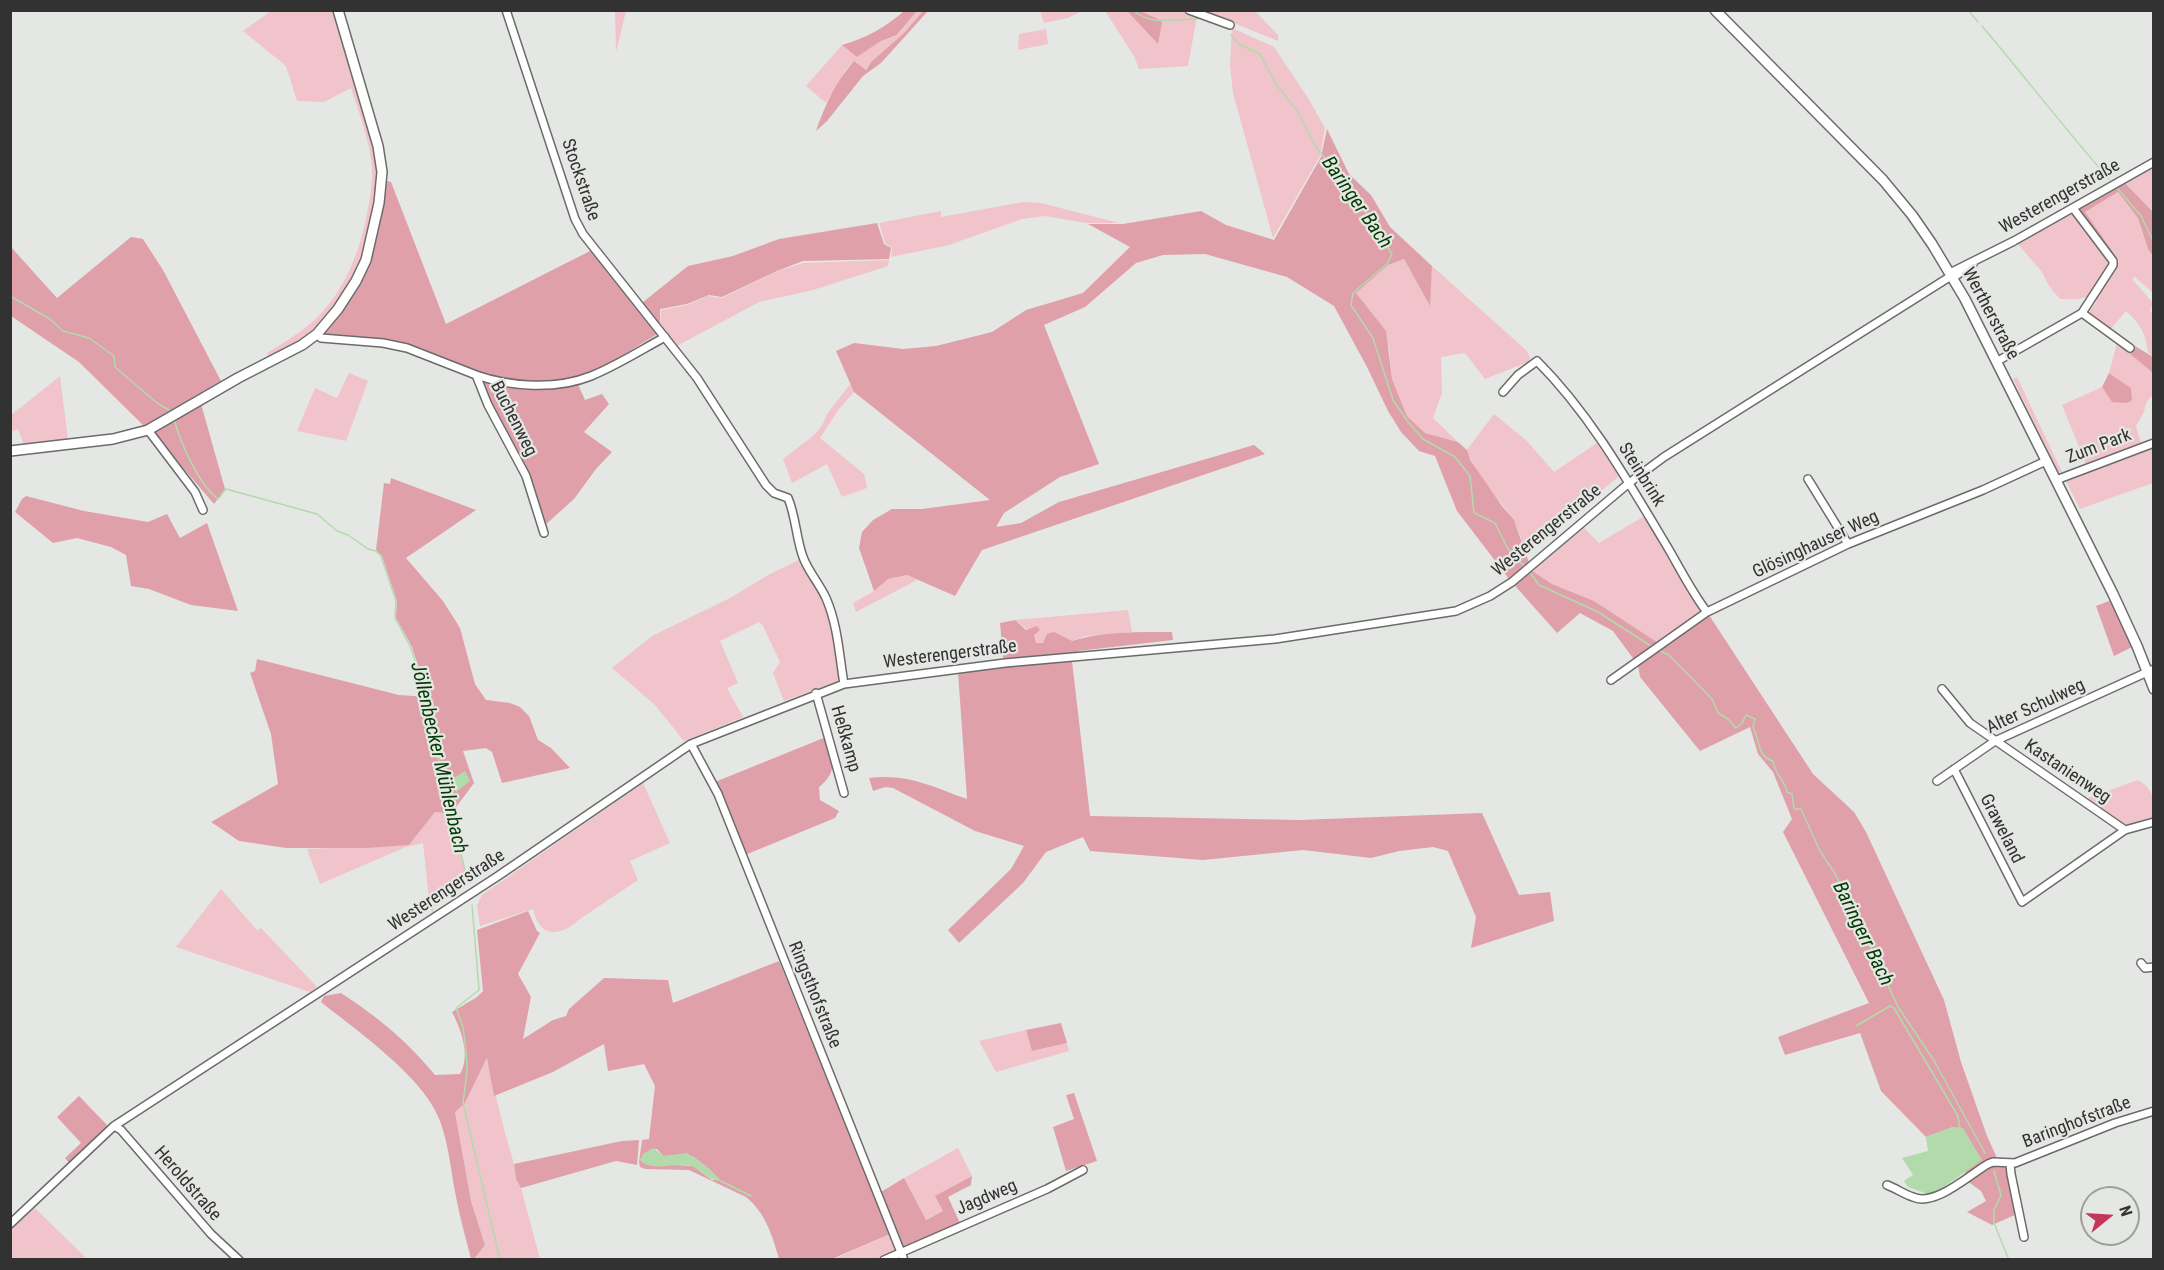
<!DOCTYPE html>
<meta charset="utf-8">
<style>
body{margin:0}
#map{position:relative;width:2164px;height:1270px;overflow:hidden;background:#e5e7e4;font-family:"Roboto Condensed",sans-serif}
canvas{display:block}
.frame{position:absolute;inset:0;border:12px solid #313231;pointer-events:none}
.north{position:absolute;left:2080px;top:1186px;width:60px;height:60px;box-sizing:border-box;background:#e5e7e4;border:2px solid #9d9f9c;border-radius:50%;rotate:72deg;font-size:16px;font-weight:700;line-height:24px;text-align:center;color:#313231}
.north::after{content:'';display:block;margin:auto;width:21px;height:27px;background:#c4355c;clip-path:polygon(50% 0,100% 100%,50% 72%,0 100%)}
</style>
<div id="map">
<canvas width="2164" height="1270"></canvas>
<div class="frame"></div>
<div class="north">N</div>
</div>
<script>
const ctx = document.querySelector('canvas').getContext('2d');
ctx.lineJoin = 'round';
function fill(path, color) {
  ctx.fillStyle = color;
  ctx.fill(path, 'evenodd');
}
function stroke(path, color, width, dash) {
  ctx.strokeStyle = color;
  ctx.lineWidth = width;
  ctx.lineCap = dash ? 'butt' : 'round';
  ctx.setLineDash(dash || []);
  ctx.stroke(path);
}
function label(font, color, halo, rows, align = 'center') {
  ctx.font = font + ' "Roboto Condensed",sans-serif';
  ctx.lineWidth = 4.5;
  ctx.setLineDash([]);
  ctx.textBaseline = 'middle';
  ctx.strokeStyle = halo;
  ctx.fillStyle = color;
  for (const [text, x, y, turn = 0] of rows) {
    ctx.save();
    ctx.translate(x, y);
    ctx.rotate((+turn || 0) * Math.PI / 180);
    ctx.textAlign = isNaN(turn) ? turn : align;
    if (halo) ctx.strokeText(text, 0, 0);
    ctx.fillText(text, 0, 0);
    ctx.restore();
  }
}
const green = new Path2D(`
 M271 11H336L377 156C384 215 356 300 309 337 298 347 282 353 269 360L267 353C278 346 290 339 301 331 339 304 359 258 367 213 370 198 373 183 372 168 370 141 359 113 351 88L324 102 297 101 286 66 243 31Z
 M615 11H626L616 52Z
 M917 11H923L904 33 871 62 865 70 854 61 846 69 826 103 806 86 842 45 857 57 881 41 898 35Z
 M1040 11V10L1082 11 1068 18 1044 23Z
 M1105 11H1127L1157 43 1162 23 1140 11H1184L1197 16 1188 66 1139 69 1134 56Z
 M1201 11H1255L1278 35V41L1229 21 1202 13Z
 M1232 28 1274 47 1308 98 1325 128 1320 156 1273 238 1233 93 1230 65Z
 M1046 29 1048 44 1018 50 1019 34Z
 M2153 166V212L2124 182Z
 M2118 192 2138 218 2148 249 2153 256V293L2135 277 2132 279 2153 303 2150 310 2153 314V357L2148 352C2146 333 2140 324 2126 311L2109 331 2087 315 2097 301 2093 298 2119 261 2084 212Z
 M1023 202 1041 203 1119 223H1086L1045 216 1022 219 949 245 891 257 892 248 885 243 879 223 941 211V217Z
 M2074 213 2110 263 2090 296 2078 299H2060L2049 286 2042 272 2017 243Z
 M1404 259 1429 304 1432 266 1527 351 1530 358 1528 362 1485 379 1465 353 1441 357 1442 393 1433 418 1458 442 1425 433 1407 416 1392 379 1389 347 1356 293 1388 265Z
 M889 260 888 266 813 290 759 302 675 347 660 328 661 310 687 305 708 296 722 298 778 271 803 263Z
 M2117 343 2153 373V394L2146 403 2144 412 2136 426 2141 443 2086 464 2062 405 2102 387 2112 402 2131 388 2109 373Z
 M349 373 368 381 346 441 297 431 315 388 337 398Z
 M60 376 68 440 24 445 18 429 13 431 11 428 10 416Z
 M2017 377 2062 472H2058L2013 379Z
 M851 383 854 392 839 409 820 438 864 474 867 488 842 497 827 464 792 483 783 459 813 436 822 426 827 414Z
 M1494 414 1527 441 1554 472 1597 443 1619 476 1527 554C1522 543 1519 528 1512 518 1497 496 1477 476 1467 450Z
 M2153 448V483L2080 509 2066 481Z
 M1646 515 1704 615 1660 644 1594 601 1552 584 1531 571 1582 526 1599 543Z
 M801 559 822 595 837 637 841 680 784 701 773 673 780 662 763 626 759 622 720 641 738 683 727 688 743 717 684 741 655 705 612 668 652 636 730 598 770 574Z
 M907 575 917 580 856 612 853 603 874 591 888 579Z
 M1128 610 1132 632 1086 636 1072 641 1036 643 1034 635 1015 620Z
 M2138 780C2156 791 2153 800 2153 820L2126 826 2085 799Z
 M643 783 670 843 630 861 638 880 577 921C569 930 551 937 542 927 537 923 535 916 533 909L480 926 477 905 482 895Z
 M435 812 451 814 468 884 434 907 433 913 430 909 423 843 406 847 320 884 307 849 409 845Z
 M221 889 257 930 261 928 317 987 310 992 176 947Z
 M1026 1030 1032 1051 1067 1043 1069 1051 996 1072 979 1041Z
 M488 1057C494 1091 502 1124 512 1157 515 1168 515 1178 521 1188L540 1259H474L485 1245 471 1201 455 1111 465 1103Z
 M958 1148 972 1176 936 1196 943 1211 925 1220 904 1178Z
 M35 1208 85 1257 76 1260 11 1259 10 1230Z
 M890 1234 896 1251 876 1259 832 1260Z`);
const forest = new Path2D(`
 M904 11H917L897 35 881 41 857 57 842 45C866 38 886 27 904 11Z
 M923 11H928L881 63 863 76 827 121 816 131C825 105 836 81 854 61L866 70 871 62 904 33Z
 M1127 11H1140L1160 20 1162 23 1158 44Z
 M1327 129 1349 174 1371 195 1390 227 1432 266 1430 306 1404 259 1388 265 1356 293 1386 331 1392 379 1407 416 1425 433 1458 442 1467 450 1471 461 1502 506 1514 520 1532 571 1552 584 1594 601 1660 644 1683 629 1687 631 1709 615 1813 774 1854 812 1866 832 1944 1000 1961 1062 1987 1136 1997 1158 2006 1161 2017 1214 1992 1225 1967 1212 1986 1201 1981 1191 1967 1181 1965 1172 1981 1159 1972 1145 1953 1127 1926 1137 1881 1091 1860 1033 1785 1055 1778 1037 1869 1003 1783 832 1792 819 1773 772 1758 754 1750 727 1700 751 1640 677 1638 665 1613 631 1580 613 1557 633 1509 579 1457 511 1435 456 1419 451 1401 432 1388 411 1367 367 1334 306 1287 277 1205 254 1163 255 1136 263 1085 307 1044 325 1099 464 1060 477 1004 513 996 527 1021 523 1059 502 1254 445 1265 454 982 550 955 596 907 575 888 579 874 591 859 548 862 532 873 520 892 509H922L990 500 854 392 836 351 854 343 903 349 936 346 992 332 1026 310 1083 293 1130 247 1088 224H1123L1201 211 1226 225 1274 240 1321 157Z
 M383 180 391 182 446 324 594 249 659 333 592 374 553 383 500 379 474 372 420 348 383 340 324 336 323 332 358 281Z
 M2124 182 2153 212V256L2148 249 2138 218 2118 192 2085 212 2117 258 2114 260 2076 209Z
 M877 223 884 244 891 248 889 259 803 261 777 271 722 297 709 295 687 304 660 309V327L642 303 688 266 733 256 779 239Z
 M131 237 143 239 163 270 221 381 144 426 79 362 11 316V247L57 298Z
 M2135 346 2153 357V373L2129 353Z
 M2109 373 2131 388 2132 400 2127 403 2112 402 2102 387Z
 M485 380 503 383 577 382 585 400 602 394 609 404 584 432 612 452 596 469 574 499 545 525 527 475 480 382Z
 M201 404 225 489 214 504 153 433V430Z
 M391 478 476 510 406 558 443 601 460 628 475 684 486 700 510 703 520 707 529 716 538 740 551 748 570 768 502 783 492 752 486 748 463 751 474 783 451 814 435 812 409 845 366 848H286L239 841 211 822 278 784 271 734 250 673 255 671 257 659 399 695 428 697 412 647 396 618 397 601 382 556 376 550 384 483 390 484Z
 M26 496 84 511 148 522 167 514 180 538 207 523 238 611 191 605 149 589 131 586 126 555 111 547 77 538 53 543 15 512 22 499Z
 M2114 599 2134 646 2114 656 2096 606Z
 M1015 620 1026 630 1037 626 1040 630 1034 635 1036 643H1043L1047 634 1054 632 1072 641C1104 631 1138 632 1172 632L1173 640 1078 651 1072 661 1090 816 1299 820 1482 813 1519 895 1550 892 1554 921 1471 948 1476 917 1448 851 1433 847 1399 851 1371 858 1303 850 1203 860 1090 851 1083 837 1046 852 1023 883 959 943 948 930 1011 869 1024 846 975 831 893 788 885 787 873 791 869 778C908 773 933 787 967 799L958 672 1004 667 1000 623Z
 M826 737C831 760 840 770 819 787L820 800 839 811 835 818 745 855 715 782Z
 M528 911 537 931 540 933 518 974 531 997 523 1039 553 1020 566 1016 569 1009 604 978 668 980 673 1003 779 961 890 1234 832 1259H779C773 1237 765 1212 746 1197L689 1170 645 1169 640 1167 639 1162 642 1140 649 1139 655 1086 644 1064 608 1071 604 1044 553 1072 494 1096 487 1058 465 1103 455 1112 471 1201 485 1245 474 1259H471C466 1239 460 1218 456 1197 451 1172 449 1145 440 1121 425 1078 356 1030 321 1002L324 996 341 993C379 1018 406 1040 435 1075L460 1074C471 1056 461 1029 452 1012L477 997 483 991 477 930ZM654 1149H657L663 1156H692L708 1168 720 1180H712L693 1166 676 1165 649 1150Z
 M1061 1023 1067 1043 1032 1051 1026 1030Z
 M1074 1093 1097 1161 1066 1171 1053 1127 1074 1119 1066 1095Z
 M79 1096 108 1126 69 1163 65 1158 81 1143 57 1117Z
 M639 1140 637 1165 616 1161 521 1188 516 1179 514 1164 622 1141Z
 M972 1176 971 1185 948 1197 960 1223 903 1247 881 1192 904 1178 926 1220 943 1211 935 1196Z`);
const water = new Path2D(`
 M465 771 470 781 456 792 452 779Z
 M1953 1127 1963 1128 1982 1160 1941 1189 1928 1194 1908 1187 1904 1181 1913 1175 1902 1158 1928 1151 1926 1137Z
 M654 1148 663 1156 687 1153 708 1168 721 1181C707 1181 700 1166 686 1165 672 1163 650 1172 640 1160L643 1154Z`);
const stream = new Path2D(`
 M1133 10C1151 27 1176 18 1198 19
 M1968 10 1978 22
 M1982 26C2025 77 2065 129 2109 179
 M1231 35 1239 44 1260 54 1275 83 1299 113 1316 147 1361 205 1392 254 1387 264 1353 293 1351 305 1373 338 1393 400 1408 422 1423 439 1455 457 1470 476 1474 513 1495 523 1508 549 1526 568
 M2118 189 2141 216 2154 243
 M10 296 50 319 63 331 89 338 114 356 115 367 157 403 171 411
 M174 419C180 442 199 485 218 499L226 489 317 514 337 531 348 535 368 549 376 551 381 556 396 601 395 618 411 648 427 697V727L438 757 468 883
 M1529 571 1539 585 1598 612 1654 648
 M1658 650 1669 655 1712 699 1718 713 1728 719 1736 728 1742 723 1746 715 1755 719 1753 727C1760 740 1757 757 1773 761 1774 772 1785 781 1787 792L1792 794 1794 809H1801L1820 851 1836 875 1855 921 1866 937 1898 1007 1933 1059 1985 1153
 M472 905 479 990 456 1008 463 1027 466 1050 467 1071 463 1103 500 1260
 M1856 1026 1890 1006 1894 1008 1958 1116 1960 1128
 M1994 1171 2001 1195 1994 1210V1223L2009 1260
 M721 1181 751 1196`);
const minor = new Path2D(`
 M506 10 575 219 583 234 697 378 766 485 774 493 788 498C796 517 796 538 803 557 808 571 819 583 826 598 838 626 839 654 844 684
 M1189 10 1230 25
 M2073 208 2113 261V265L2082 313
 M1950 273 2014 241 2154 162
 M1953 278 1973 264
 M317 334 321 338 383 343 407 348 476 375 488 405 526 476 544 533
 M1996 362 2082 313 2130 348
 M476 375C511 387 556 390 591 376 616 366 641 350 665 337
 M1503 392 1518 375 1537 361C1588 412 1625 476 1662 538 1677 562 1690 590 1707 612
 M148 430 195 492 203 510
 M1808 479 1848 544
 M2056 480 2154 443
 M1611 680 1707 612 1848 544 1983 490 2046 461
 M1942 689 1970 723 2125 830
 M816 693 844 793
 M691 744 718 794 904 1260
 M1954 769 2022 902 2125 830 2154 822
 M1937 781 1995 741 2154 669
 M2141 963 2145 968 2154 967
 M114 1126 121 1130 211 1234 239 1260
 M2010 1164 2011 1174 2024 1237
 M1887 1185C1897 1189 1904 1194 1913 1197 1935 1207 1969 1175 1988 1164L1993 1162 2015 1163 2115 1123 2154 1111
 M10 1224 114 1126 498 876 691 744 844 684 1005 663 1275 639 1456 611 1490 596 1512 582 1629 483 1664 457 1951 276
 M884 1260 1047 1189 1083 1170`);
const major = new Path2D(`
 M1715 10 1883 180 1912 215 1932 244 1965 299 2113 594 2137 646 2154 689
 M10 451 113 439 148 430 238 378 302 345 317 334 338 309 356 281 366 260 379 203 382 172 378 146 338 10`);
const streetNames = [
 ["Stockstraße",580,180,71],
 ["Westerengerstraße",2060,197,-29],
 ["Wertherstraße",1990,314,62],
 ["Buchenweg",513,419,63],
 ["Zum Park",2099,447,-21],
 ["Steinbrink",1641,475,58],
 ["Westerengerstraße",1547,531,-39],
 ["Glösinghauser Weg",1816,545,-25],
 ["Westerengerstraße",950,655,-7],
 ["Alter Schulweg",2036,707,-25],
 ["Heßkamp",845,739,74],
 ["Kastanienweg",2067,772,34],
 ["Graweland",2001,829,63],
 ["Westerengerstraße",447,891,-33],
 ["Ringsthofstraße",814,995,68],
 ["Baringhofstraße",2077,1123,-21],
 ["Heroldstraße",187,1184,49],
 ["Jagdweg",987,1198,-23]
];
const waterNames = [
 ["Baringer Bach",1356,203,55],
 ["Jöllenbecker Mühlenbach",438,758,77],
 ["Baringerr Bach",1862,934,64]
];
fill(green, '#f0c4ca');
fill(forest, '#dfa0a9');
fill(water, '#b2dbac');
stroke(stream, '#b2dbac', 1.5);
stroke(minor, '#6a6c6a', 10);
stroke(major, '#6a6c6a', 12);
stroke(minor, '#fff', 7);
stroke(major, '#fff', 9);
label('18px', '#313231', '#e5e7e4', streetNames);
label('italic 20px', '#013b00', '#e5e7e4', waterNames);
</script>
